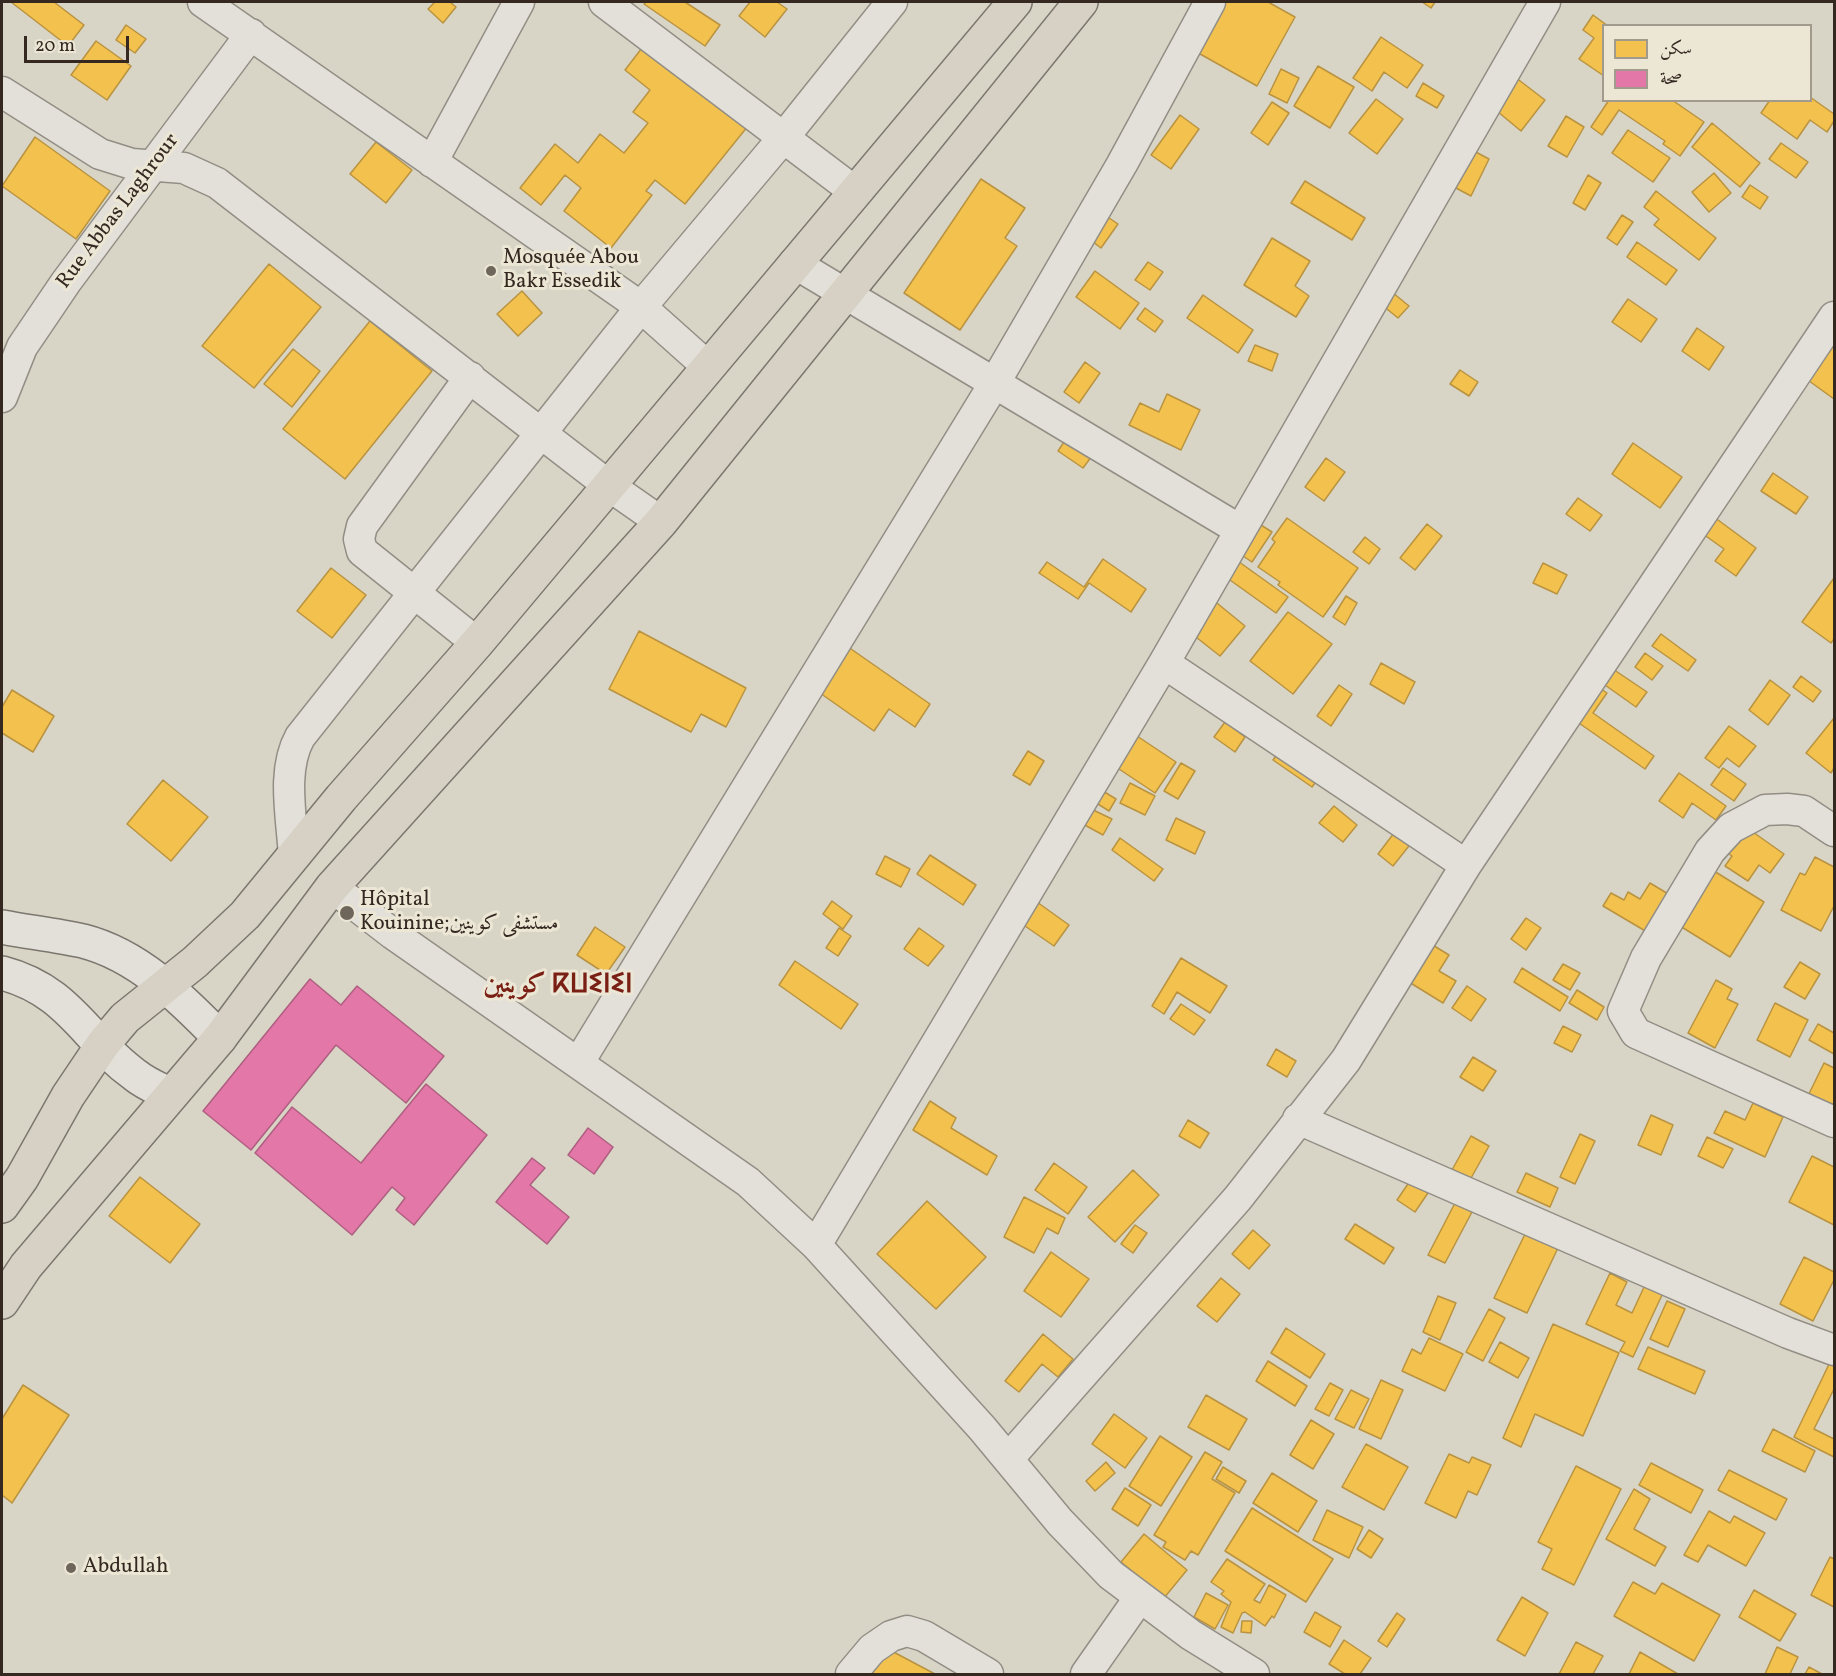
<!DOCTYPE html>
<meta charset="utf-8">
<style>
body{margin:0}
#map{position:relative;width:1836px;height:1676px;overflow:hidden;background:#d9d5c6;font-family:Vollkorn,Amiri,serif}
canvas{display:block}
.frame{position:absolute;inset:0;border:3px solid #342821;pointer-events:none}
.legend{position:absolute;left:1602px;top:24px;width:210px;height:78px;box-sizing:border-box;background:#ece6d5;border:2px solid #a29a8d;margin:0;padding:8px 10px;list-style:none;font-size:18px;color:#342821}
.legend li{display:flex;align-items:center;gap:12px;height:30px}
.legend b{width:30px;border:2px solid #a29a8d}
.scale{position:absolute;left:24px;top:36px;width:105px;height:27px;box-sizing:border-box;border:3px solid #342821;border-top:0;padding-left:8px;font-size:18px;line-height:21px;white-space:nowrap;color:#342821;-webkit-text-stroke:4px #ece6d5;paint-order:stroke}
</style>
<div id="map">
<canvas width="1836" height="1676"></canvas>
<div class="frame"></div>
<ul class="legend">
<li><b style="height:16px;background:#f2c14e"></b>سكن</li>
<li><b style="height:16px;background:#e377a8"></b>صحة</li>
</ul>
<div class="scale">20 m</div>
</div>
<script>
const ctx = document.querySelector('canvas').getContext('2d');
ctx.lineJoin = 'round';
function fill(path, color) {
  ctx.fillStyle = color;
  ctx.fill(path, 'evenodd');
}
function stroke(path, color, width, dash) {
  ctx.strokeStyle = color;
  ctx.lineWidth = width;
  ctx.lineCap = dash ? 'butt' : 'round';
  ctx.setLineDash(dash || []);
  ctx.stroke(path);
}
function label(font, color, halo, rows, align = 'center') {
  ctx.font = font + ' Vollkorn,Amiri,"Noto Sans Tifinagh",serif';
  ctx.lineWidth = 6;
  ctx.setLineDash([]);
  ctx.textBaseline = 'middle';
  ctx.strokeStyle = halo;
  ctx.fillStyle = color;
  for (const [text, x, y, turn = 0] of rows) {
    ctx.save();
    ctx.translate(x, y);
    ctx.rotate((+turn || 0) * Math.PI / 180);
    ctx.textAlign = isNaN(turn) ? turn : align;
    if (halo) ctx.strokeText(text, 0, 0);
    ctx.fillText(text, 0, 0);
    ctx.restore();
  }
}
const homes = new Path2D(`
 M11 2H54L84 25 68 46Z
 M435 2H450L456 7 443 23 428 9Z
 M646 2H685L720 25 705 46 644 4Z
 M750 2H777L787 9 765 37 739 16Z
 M1220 2H1268L1295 17 1257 86 1193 50Z
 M1422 2H1435L1431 8Z
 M1593 15 1608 26H1604V76L1579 59 1594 38 1583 30Z
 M126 25 146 39 135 53 116 40Z
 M1381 37 1423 65 1407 88 1384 72 1372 91 1353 78Z
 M96 41 131 66 107 100 71 75Z
 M645 44 748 126 685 204 655 180 646 191 652 195 611 248 564 211 581 188 565 175 541 205 520 188 555 144 578 163 600 134 624 153 648 123 633 112 650 90 625 70Z
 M1318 66 1354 87 1330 128 1294 106Z
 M1281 69 1299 78 1287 103 1269 94Z
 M1515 77 1545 100 1521 131 1492 107Z
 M1423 83 1444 96 1437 108 1416 96Z
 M1810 97 1834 114V121L1827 132 1810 120 1797 139 1761 113 1770 100H1810Z
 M1376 99 1403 119 1377 154 1349 133Z
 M1609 100H1672L1704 122 1680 156 1663 144 1665 141 1619 110 1602 135 1591 127Z
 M1272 102 1289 113 1268 145 1251 133Z
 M1180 115 1199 129 1171 169 1151 155Z
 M1566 116 1584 127 1567 157 1548 146Z
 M1712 123 1760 163 1740 187 1692 147Z
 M1628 130 1670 158 1653 182 1612 153Z
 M35 137 110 191 76 239 2 186Z
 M376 142 412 170 386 203 350 174Z
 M1781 143 1808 162 1796 178 1769 159Z
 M1472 150 1489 159 1471 196 1454 187Z
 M1714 173 1731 193 1709 212 1692 192Z
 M1588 175 1601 183 1585 210 1573 203Z
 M981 179 1025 208 1005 238 1017 246 960 330 904 293Z
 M1305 181 1365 218 1352 240 1291 203Z
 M1750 185 1768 197 1760 209 1742 197Z
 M1656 191 1716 238 1699 260 1654 225 1659 219 1644 207Z
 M1096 209 1118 224 1101 248 1080 232Z
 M1622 215 1633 222 1617 245 1607 238Z
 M1272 238 1310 261 1295 286 1309 296 1296 317 1244 285Z
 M1637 242 1677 270 1666 285 1627 257Z
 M1148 262 1163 272 1150 290 1135 280Z
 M269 264 321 307 254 388 202 346Z
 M1095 271 1139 303 1120 329 1076 297Z
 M1387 288 1409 306 1398 318 1377 301Z
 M522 291 542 313 518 336 497 314Z
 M1203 295 1253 330 1238 353 1187 318Z
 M1628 299 1657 319 1641 342 1612 322Z
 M1145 308 1163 321 1155 332 1137 319Z
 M1834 316V399L1787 365Z
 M370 321 432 371 345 479 283 429Z
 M1697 328 1724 347 1709 370 1682 351Z
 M1255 345 1278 354 1272 371 1248 361Z
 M293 349 320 371 292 407 264 384Z
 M1085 362 1100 373 1079 403 1064 392Z
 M1460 370 1478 382 1469 396 1450 384Z
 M1167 394 1200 410 1181 450 1129 425 1140 403 1159 412Z
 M1066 439 1092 456 1083 468 1058 451Z
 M1633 443 1682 477 1660 508 1612 474Z
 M1326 458 1345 472 1324 501 1305 487Z
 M1773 473 1808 497 1796 514 1761 491Z
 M1578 498 1602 515 1590 531 1566 514Z
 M1714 517 1756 548 1736 576 1715 561 1724 549 1703 534Z
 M1287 518 1358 568 1323 617 1278 585 1280 582 1258 567 1275 542 1272 539Z
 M1253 520 1272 532 1252 562 1234 550Z
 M1427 524 1442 536 1415 570 1400 558Z
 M1365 537 1380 549 1369 564 1353 552Z
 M1103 559 1146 589 1131 612 1089 583 1078 599 1039 573 1047 562 1084 587Z
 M1235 559 1288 597 1276 613 1223 575Z
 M1543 563 1567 575 1557 594 1533 583Z
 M331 568 366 595 332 638 297 611Z
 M1834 578V639L1831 643 1802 622Z
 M1346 596 1357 603 1345 625 1333 617Z
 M1212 599 1245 626 1220 656 1187 630Z
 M1288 612 1332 644 1293 694 1250 661Z
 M639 631 746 688 726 727 701 714 691 732 609 689Z
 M1661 634 1696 660 1688 671 1652 646Z
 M841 642 930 704 915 727 889 709 874 731 810 686Z
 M1645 653 1663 666 1652 680 1635 667Z
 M1598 659 1647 692 1636 707 1588 673Z
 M1381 663 1415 682 1404 704 1370 684Z
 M1801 676 1821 691 1813 702 1793 687Z
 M1586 679 1607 693 1593 713 1654 756 1645 769 1563 712Z
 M1770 680 1790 695 1768 725 1749 710Z
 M1339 685 1352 694 1331 726 1317 716Z
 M12 690 54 716 33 752 2 733V707Z
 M1834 718V768L1831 773 1806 753Z
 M1225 722 1245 737 1235 752 1214 737Z
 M1729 726 1756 746 1739 767 1727 758 1719 768 1705 758Z
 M1137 736 1176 762 1155 793 1116 767Z
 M1288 739 1327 767 1312 787 1273 760Z
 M1028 751 1044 761 1030 785 1013 775Z
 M1181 763 1195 771 1178 799 1164 791Z
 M1723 768 1746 784 1734 801 1711 785Z
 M1679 773 1726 806 1716 820 1692 803 1683 818 1659 801Z
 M163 780 208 817 171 861 127 824Z
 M1130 783 1155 796 1145 815 1120 803Z
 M1098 788 1116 799 1109 811 1090 799Z
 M1334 806 1357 825 1343 842 1319 823Z
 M1089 808 1112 819 1103 835 1081 823Z
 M1176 818 1205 832 1195 854 1166 840Z
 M1404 820 1420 832 1393 866 1378 854Z
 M1743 825 1784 854 1770 873 1759 865 1748 881 1725 866 1732 856 1725 851Z
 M1120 838 1163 869 1154 881 1112 850Z
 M930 855 976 885 963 905 917 874Z
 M885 856 910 869 901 887 876 874Z
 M1815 857 1834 867V906L1821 931 1781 910 1800 873 1805 875Z
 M1714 871 1764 902 1730 957 1680 926Z
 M1650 883 1670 895 1647 932 1603 906 1611 893 1624 900 1628 892 1640 899Z
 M832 901 852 916 843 929 823 914Z
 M1037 902 1069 925 1054 946 1022 924Z
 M1526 918 1541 928 1526 950 1511 939Z
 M595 927 625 947 606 974 577 955Z
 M839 928 851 936 838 956 826 948Z
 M919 928 944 946 928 966 904 949Z
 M1418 936 1449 955 1439 971 1456 981 1443 1003 1396 974Z
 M1181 958 1227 986 1210 1013 1177 992 1164 1014 1152 1006Z
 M795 961 858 1004 841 1029 779 985Z
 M1800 962 1820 974 1805 999 1784 987Z
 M1563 964 1580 973 1570 990 1553 980Z
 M1522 968 1568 997 1560 1011 1514 982Z
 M1716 980 1732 989 1727 999 1738 1004 1715 1048 1688 1033Z
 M1467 986 1486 999 1471 1021 1452 1008Z
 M1577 990 1604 1007 1597 1020 1569 1003Z
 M1775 1003 1808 1020 1790 1057 1757 1040Z
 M1181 1004 1205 1020 1194 1035 1170 1019Z
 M1818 1024 1834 1033V1054L1809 1040Z
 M1563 1026 1581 1035 1572 1052 1554 1043Z
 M1276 1049 1296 1061 1287 1077 1267 1065Z
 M1473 1057 1496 1071 1483 1091 1460 1077Z
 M1824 1063 1834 1068V1119L1804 1104Z
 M930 1101 956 1118 951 1128 997 1156 987 1175 913 1130Z
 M1753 1103 1783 1117 1765 1157 1714 1133 1725 1111 1745 1120Z
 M1651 1115 1673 1125 1661 1155 1638 1145Z
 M1188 1120 1209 1133 1200 1148 1179 1136Z
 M1580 1134 1595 1141 1575 1184 1560 1177Z
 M1471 1136 1489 1146 1466 1187 1448 1177Z
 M1707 1137 1733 1149 1723 1168 1698 1156Z
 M1812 1156 1834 1167V1225L1789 1202Z
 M1054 1163 1087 1187 1068 1214 1035 1190Z
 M1133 1170 1159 1195 1115 1242 1088 1217Z
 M1526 1173 1558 1188 1550 1207 1517 1192Z
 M140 1177 200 1224 170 1263 109 1216Z
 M1412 1178 1430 1190 1415 1212 1397 1200Z
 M1024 1197 1065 1218 1058 1234 1047 1228 1034 1253 1004 1237Z
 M927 1201 986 1257 936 1309 877 1254Z
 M1455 1203 1472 1212 1445 1263 1428 1255Z
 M1355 1224 1394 1248 1384 1264 1345 1239Z
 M1135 1225 1147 1233 1133 1253 1121 1244Z
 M1253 1230 1270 1245 1249 1269 1232 1254Z
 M1526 1232 1558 1248 1527 1313 1494 1298Z
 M1051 1252 1089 1279 1061 1317 1024 1291Z
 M1804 1257 1834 1272V1280L1813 1321 1780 1304Z
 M1610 1273 1627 1282 1616 1305 1632 1313 1645 1285 1663 1293 1633 1357 1620 1351 1625 1342 1586 1324Z
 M1221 1278 1240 1294 1217 1322 1197 1306Z
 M1438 1296 1456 1303 1440 1340 1423 1332Z
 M1667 1301 1685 1309 1668 1347 1650 1339Z
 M1489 1309 1505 1318 1483 1361 1466 1352Z
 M1553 1324 1619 1353 1583 1436 1535 1414 1521 1447 1503 1438Z
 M1286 1328 1325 1354 1310 1378 1271 1353Z
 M1043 1334 1073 1359 1058 1377 1042 1364 1019 1392 1005 1381Z
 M1429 1338 1463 1354 1445 1391 1402 1371 1412 1349 1421 1354Z
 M1500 1342 1529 1358 1518 1378 1489 1362Z
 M1648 1347 1705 1371 1695 1394 1638 1369Z
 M1832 1358 1834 1360V1389L1814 1429 1834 1439V1457L1794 1437Z
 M1268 1361 1307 1386 1295 1406 1256 1381Z
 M1381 1380 1403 1390 1381 1439 1359 1429Z
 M1330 1383 1343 1390 1329 1416 1315 1409Z
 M23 1385 69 1415 12 1503 2 1495V1419Z
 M1351 1390 1369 1399 1354 1428 1335 1419Z
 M1206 1395 1247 1419 1229 1450 1188 1427Z
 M1114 1414 1147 1438 1125 1468 1092 1444Z
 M1311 1420 1334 1434 1313 1469 1290 1455Z
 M1773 1429 1815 1451 1805 1472 1762 1451Z
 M1160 1436 1192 1457 1161 1506 1129 1486Z
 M1366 1444 1408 1467 1384 1510 1342 1487Z
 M1205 1452 1222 1462 1212 1479 1235 1493 1198 1555 1191 1551 1185 1560 1163 1547 1166 1542 1154 1535Z
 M1449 1454 1469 1463 1472 1457 1491 1465 1477 1495 1468 1491 1456 1518 1425 1503Z
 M1106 1462 1115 1473 1095 1491 1086 1481Z
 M1651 1463 1703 1490 1691 1513 1639 1485Z
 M1576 1466 1621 1489 1574 1585 1542 1569 1552 1549 1538 1542Z
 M1223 1467 1246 1481 1239 1493 1216 1479Z
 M1729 1470 1787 1499 1776 1520 1718 1490Z
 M1272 1473 1317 1501 1298 1532 1253 1503Z
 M1125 1488 1151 1505 1138 1526 1112 1509Z
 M1634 1489 1650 1499 1634 1529 1666 1547 1655 1566 1606 1539Z
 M1252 1508 1333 1559 1306 1602 1225 1551Z
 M1327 1510 1363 1527 1349 1558 1313 1540Z
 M1709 1511 1730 1523 1734 1516 1765 1533 1746 1566 1708 1545 1698 1562 1684 1555Z
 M1369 1530 1383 1539 1371 1558 1357 1549Z
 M1144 1534 1187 1570 1164 1598 1121 1562Z
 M1830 1557 1834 1559V1607L1811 1595Z
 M1227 1559 1265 1584 1254 1600 1260 1603 1269 1585 1286 1595 1274 1618 1272 1616 1265 1626 1245 1612 1242 1613 1233 1633 1221 1627 1231 1602 1221 1594 1224 1591 1211 1582Z
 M1633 1582 1655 1594 1662 1583 1720 1615 1694 1661 1614 1616Z
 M1754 1590 1796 1614 1780 1641 1739 1617Z
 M1206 1593 1228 1605 1215 1629 1194 1617Z
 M1522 1597 1548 1613 1525 1656 1497 1640Z
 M1315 1612 1341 1627 1330 1647 1304 1632Z
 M1397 1613 1405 1619 1387 1647 1378 1641Z
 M1242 1621H1252L1251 1633 1241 1632Z
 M1344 1640 1371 1658 1360 1674H1345L1329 1664Z
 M1576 1642 1603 1656 1593 1674H1559Z
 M1777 1647 1798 1657 1790 1674H1765Z
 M886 1648 935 1674H871Z
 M1640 1652 1678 1674H1629Z
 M1809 1667 1822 1674H1805Z`);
const health = new Path2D(`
 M310 979 341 1005 357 986 444 1056 406 1103 336 1045 251 1150 203 1111Z
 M426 1084 487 1135 414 1225 396 1210 405 1198 392 1187 352 1235 255 1153 292 1107 361 1163Z
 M588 1128 613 1147 594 1174 568 1155Z
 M532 1158 545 1168 530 1185 569 1217 547 1244 496 1202Z`);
const minor = new Path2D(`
 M203 2 641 307 707 366
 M604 2 854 191
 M2 92 100 154 132 164 184 168 217 183 608 485 661 522
 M432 162 519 2
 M794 263 1240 530
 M470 377 362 526 359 539 362 551 477 643
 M2 397 22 347 66 282 251 34
 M1164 663 1466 865
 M1834 831 1804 811 1787 809 1765 810 1731 828 1710 851 1646 958 1623 1011 1636 1033 1834 1122
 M294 857C292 818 281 771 300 737L641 307 784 137 892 2
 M332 887 393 934 748 1182 816 1245 982 1428 1060 1522 1111 1575 1191 1635 1254 1674
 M579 1062 994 384 1122 164 1210 2
 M1298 1119 1788 1333 1834 1350
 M816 1245 1164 663 1545 2
 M1008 1459 1238 1198 1346 1060 1466 865 1834 317
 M851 1674 872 1649 891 1636 907 1631 924 1636 988 1674
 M1086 1674 1140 1597`);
const secondary = new Path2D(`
 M2 927C28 932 56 935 83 941 138 955 181 998 220 1038
 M2 973C70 991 84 1038 135 1075 146 1084 159 1089 171 1095`);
const trunk = new Path2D(`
 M2 1206 22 1178 68 1096 103 1044 125 1018 195 962 245 915 341 798 477 643 1015 2
 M2 1302 26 1266 220 1038 332 887 661 522 1081 2`);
const markers = [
 [491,271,6,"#6e655b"],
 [347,913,8,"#6e655b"],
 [71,1568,6,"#6e655b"]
];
const streetNames = [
 ["Rue Abbas Laghrour",119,212,-53]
];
const poiNames = [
 ["Mosquée Abou",503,259],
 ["Bakr Essedik",503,283],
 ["Hôpital",360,901],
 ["Kouinine;مستشفى كوينين",360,925],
 ["Abdullah",83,1568]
];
const districtNames = [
 ["كوينين ⴽⵡⵉⵏⵉⵏ",558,987]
];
fill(homes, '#f2c14e');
stroke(homes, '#b99340', 1.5);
fill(health, '#e377a8');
stroke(health, '#ae5f80', 1.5);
stroke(minor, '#928e85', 33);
stroke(secondary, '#7b776f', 36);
stroke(trunk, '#7b776f', 36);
stroke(minor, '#e3e0d9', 30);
stroke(secondary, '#e3e0d9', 33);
stroke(trunk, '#d6d1c4', 33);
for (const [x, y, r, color] of markers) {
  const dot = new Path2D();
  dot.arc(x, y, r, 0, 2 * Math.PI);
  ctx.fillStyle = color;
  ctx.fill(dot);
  stroke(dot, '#ece6d5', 2);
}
label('21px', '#342821', '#ece6d5', streetNames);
label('21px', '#342821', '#ece6d5', poiNames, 'left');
label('bold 27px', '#7a1f14', '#ece6d5', districtNames);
</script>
